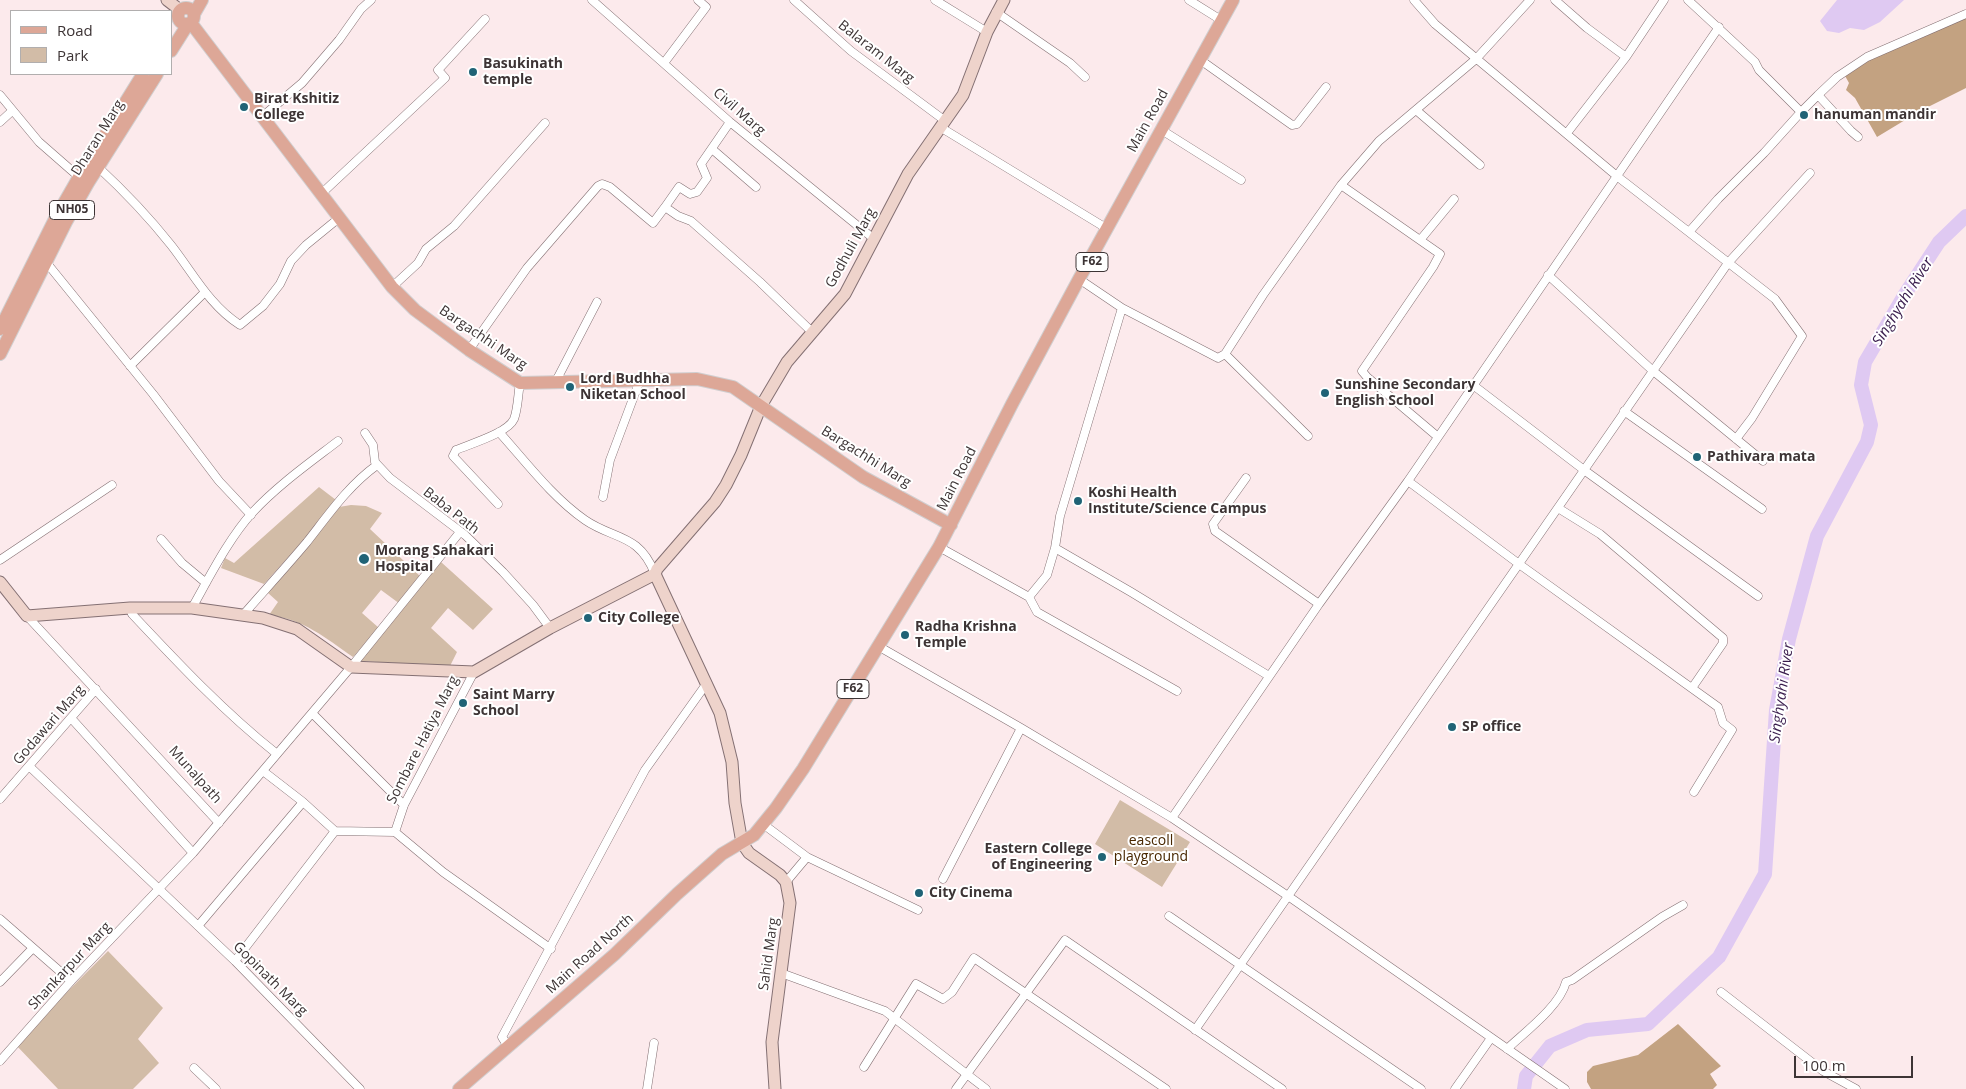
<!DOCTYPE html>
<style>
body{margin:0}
#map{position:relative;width:1966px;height:1089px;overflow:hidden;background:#fceaec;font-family:"Open Sans",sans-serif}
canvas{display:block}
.legend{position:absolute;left:10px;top:10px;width:162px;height:65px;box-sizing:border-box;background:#fff;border:1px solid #b1aeae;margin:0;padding:6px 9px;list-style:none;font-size:15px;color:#3d3435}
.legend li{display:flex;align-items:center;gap:10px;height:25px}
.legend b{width:25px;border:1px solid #b1aeae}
.scale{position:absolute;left:1794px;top:1056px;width:119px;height:22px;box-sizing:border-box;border:2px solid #3d3435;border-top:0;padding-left:6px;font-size:15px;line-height:18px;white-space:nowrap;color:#3d3435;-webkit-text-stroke:4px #fff;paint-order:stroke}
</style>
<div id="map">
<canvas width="1966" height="1089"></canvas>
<ul class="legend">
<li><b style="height:6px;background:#dda797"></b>Road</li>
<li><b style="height:14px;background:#d2bca7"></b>Park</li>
</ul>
<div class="scale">100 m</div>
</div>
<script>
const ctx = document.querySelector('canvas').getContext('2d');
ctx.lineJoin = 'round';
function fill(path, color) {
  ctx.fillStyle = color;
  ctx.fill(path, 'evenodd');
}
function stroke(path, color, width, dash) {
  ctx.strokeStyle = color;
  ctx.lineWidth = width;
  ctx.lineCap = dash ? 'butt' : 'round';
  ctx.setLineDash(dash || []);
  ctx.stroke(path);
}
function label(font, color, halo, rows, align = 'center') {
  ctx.font = font + ' "Open Sans",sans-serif';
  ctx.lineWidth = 4;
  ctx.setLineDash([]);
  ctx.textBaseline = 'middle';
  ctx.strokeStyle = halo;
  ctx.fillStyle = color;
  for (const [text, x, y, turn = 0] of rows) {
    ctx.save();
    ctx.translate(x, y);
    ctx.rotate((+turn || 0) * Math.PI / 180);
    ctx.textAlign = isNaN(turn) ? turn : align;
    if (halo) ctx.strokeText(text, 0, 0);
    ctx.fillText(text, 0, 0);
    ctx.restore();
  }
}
const green = new Path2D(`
 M319 487 336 500 303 541 264 584 221 568 225 558 234 563Z
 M351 505 366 506 382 513 370 529 422 578 400 604 381 590 362 613 379 628 353 657C326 638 303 619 269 615L278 602 268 593 339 507Z
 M441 562 493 609 473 630 448 608 431 628 457 652 450 666 360 661Z
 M1120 800 1190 842 1162 887 1095 844Z
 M108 951 163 1008 138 1039 159 1063 133 1089H58L15 1044Z`);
const forest = new Path2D(`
 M1966 14V88L1920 111 1877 137 1855 98 1846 90 1849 83 1844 74 1867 59Z
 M1678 1024 1721 1066 1710 1074 1717 1085 1713 1089H1591L1587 1082V1072L1593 1066 1638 1055Z`);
const water = new Path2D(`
 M1837 0H1904L1880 22 1864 30 1850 28 1839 33 1827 31 1820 21Z`);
const river = new Path2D(`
 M1524 1089 1526 1076 1550 1046 1587 1030 1648 1024 1719 957 1765 874 1776 710 1789 639 1817 536 1867 442 1871 425 1861 385 1865 362 1905 294 1939 242 1966 216`);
const street = new Path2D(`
 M592 0 730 122 874 239
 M794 0 851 51 944 120
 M935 0 987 32
 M1189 0 1221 20
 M1414 0 1435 24 1618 177 1775 299 1802 336 1752 418 1736 439
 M1555 0 1587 28 1626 57
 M1688 0 1755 62 1759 70 1801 112 1818 95 1851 131 1858 137
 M996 12 1070 63 1085 77
 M1199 59 1292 125 1297 124 1326 87
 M664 63 706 7 698 0
 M0 95 39 142 79 177
 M1818 95 1837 77 1867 57 1966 14
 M1416 110 1480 165
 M263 116 302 83 339 40 361 9 371 0
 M0 122 12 111
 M940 127 1106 228
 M1160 129 1241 180
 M1567 133 1626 57 1664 0
 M712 149 756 187
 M98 167C124 191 148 216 171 245 193 273 209 305 240 325L263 306 280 284 291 261 306 245 339 218
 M1341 185 1440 254 1433 267 1362 371 1367 377 1438 437
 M321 194 445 78 438 70 485 19
 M665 207 679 187 690 194 697 192 707 178 701 164 730 122
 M1689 232 1718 199 1764 153 1801 112
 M1421 239 1454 199
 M46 262 153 394 219 481 251 515
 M1548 275 1652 370 1763 461
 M1079 279 1122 308 1218 358 1225 354 1263 295 1341 185 1379 141 1476 59 1530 0
 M392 287 418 263 426 249 454 226 545 123
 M469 350 527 268 598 186 602 184 610 187 653 223 665 207 678 216 691 221 760 282 812 332
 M1225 354 1308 436
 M130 366 204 293
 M556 381 597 302
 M1473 385 1584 470 1758 596
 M1624 411 1762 509
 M499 432C526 462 552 497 585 520 614 540 639 533 655 574
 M365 433 373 445 375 462 390 478 465 535 503 572 533 605 550 628
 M1246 478 1213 524 1215 531 1319 604
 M1408 481 1519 564 1718 707 1723 723 1732 730 1694 792
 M603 497 610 460 640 380
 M498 504 453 456 456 450C470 444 508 433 514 419 518 409 518 394 520 383
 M1558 508 1600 534 1723 638V643L1692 688
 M161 539 182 563 206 583
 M939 547 1029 597 1037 612 1177 691
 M1055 548 1131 592 1269 676
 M0 560 112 485
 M1029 597 1047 575 1055 548 1060 516 1122 308
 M130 608 132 614C178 663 224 712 277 754
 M192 608C209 578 229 538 252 513 277 486 308 464 338 441
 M243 615C264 591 286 567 307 542 329 514 348 486 377 465
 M27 616 219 823
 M878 646 1021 728 1172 818 1288 896 1565 1089
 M474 672 404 805 395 832 443 872 551 949
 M312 713 404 805
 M71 718 193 853
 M29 766 235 961 360 1089
 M263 771 303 802 335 831 395 832
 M0 799 96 689
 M1172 818 1319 604 1408 481 1719 27
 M763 824 807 857
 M943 879 1021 728
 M786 882 807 857 918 910
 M1169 916 1421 1089
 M0 919 71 981
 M198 926 303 802
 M235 961 335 831
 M781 973 885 1011 986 1089
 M0 982 33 948
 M1721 992 1823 1071 1856 1089
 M1195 1030 1728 263 1810 173
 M509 1048 502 1037 645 770 707 683
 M1507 1049C1525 1032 1560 1006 1566 982L1572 980 1662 917 1683 905
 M0 1061 71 981 193 853 351 667 460 532
 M864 1067 916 984 943 999 952 992 974 958 1166 1089
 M194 1068 216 1089
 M647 1089 654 1043
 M956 1089 1065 940 1282 1089
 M1455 1089 1491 1038`);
const secondary = new Path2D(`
 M167 0 180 10
 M655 574 657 569 715 502 726 485 741 455 761 406 787 362 845 294 908 174 963 95 987 32 1004 0
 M655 574 720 713 732 762 735 803 742 843 749 853 780 875 786 882 790 903 772 1042 775 1089
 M0 582 27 616 130 608H192L263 618 297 629 351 667 474 672 550 628 655 574`);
const primary = new Path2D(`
 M178 16a8 8 0 1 1 16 0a8 8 0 1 1-16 0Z
 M194 14 202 0
 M191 23 392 287 415 310 469 350 520 383 697 379 733 387 863 477 951 525
 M171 51 188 24
 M0 329 56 217 79 177 143 74
 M0 354 66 222 88 183 157 74
 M459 1089 615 954 677 894 722 854 754 835 776 808 803 769 939 547 1012 404 1079 279 1233 0`);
const markers = [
 [473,72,5,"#206376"],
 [244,107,5,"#206376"],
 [1804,115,5,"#206376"],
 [570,387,5,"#206376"],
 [1325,393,5,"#206376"],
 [1697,457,5,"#206376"],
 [1078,501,5,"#206376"],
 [364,559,6,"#206376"],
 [588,618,5,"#206376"],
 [905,635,5,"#206376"],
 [463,703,5,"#206376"],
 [1452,727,5,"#206376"],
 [1102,857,5,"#206376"],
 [919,893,5,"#206376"]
];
const shields = [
 [72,210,45],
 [1092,262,32],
 [853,689,32]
];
const shieldNames = [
 ["NH05",72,210],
 ["F62",1092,262],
 ["F62",853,689]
];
const streetNames = [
 ["Balaram Marg",876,52,38],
 ["Civil Marg",739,112,41],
 ["Main Road",1148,121,-61],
 ["Dharan Marg",98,138,-58],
 ["Godhuli Marg",851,248,-61],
 ["Bargachhi Marg",483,338,34],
 ["Bargachhi Marg",866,457,32],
 ["Main Road",957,479,-63],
 ["Baba Path",451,511,38],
 ["Godawari Marg",49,725,-49],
 ["Sombare Hatiya Marg",423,740,-63],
 ["Munalpath",195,775,48],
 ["Main Road North",590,954,-42],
 ["Sahid Marg",769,954,-82],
 ["Shankarpur Marg",70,966,-47],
 ["Gopinath Marg",270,979,45]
];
const poiNames = [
 ["Basukinath",483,64],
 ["temple",483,80],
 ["Birat Kshitiz",254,99],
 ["College",254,115],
 ["hanuman mandir",1814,115],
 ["Lord Budhha",580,379],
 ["Niketan School",580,395],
 ["Sunshine Secondary",1335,385],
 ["English School",1335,401],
 ["Pathivara mata",1707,457],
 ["Koshi Health",1088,493],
 ["Institute/Science Campus",1088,509],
 ["Morang Sahakari",375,551],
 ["Hospital",375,567],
 ["City College",598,618],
 ["Radha Krishna",915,627],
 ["Temple",915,643],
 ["Saint Marry",473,695],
 ["School",473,711],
 ["SP office",1462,727],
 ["Eastern College",1092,849,"right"],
 ["of Engineering",1092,865,"right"],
 ["City Cinema",929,893]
];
const parkNames = [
 ["eascoll",1151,841],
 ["playground",1151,857]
];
const waterNames = [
 ["Singhyahi River",1903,302,-58],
 ["Singhyahi River",1782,693,-82]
];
fill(green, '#d2bca7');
fill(forest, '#c3a281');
fill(water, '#dfc9f2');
stroke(river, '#dfc9f2', 14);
stroke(street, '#847073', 9);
stroke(secondary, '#847073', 13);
stroke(primary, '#d0cecf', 14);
stroke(street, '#fff', 8);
stroke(secondary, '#eed3cb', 11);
stroke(primary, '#dda797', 12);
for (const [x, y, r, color] of markers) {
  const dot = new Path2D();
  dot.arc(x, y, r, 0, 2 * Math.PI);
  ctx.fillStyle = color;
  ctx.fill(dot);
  stroke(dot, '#fff', 2);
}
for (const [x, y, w] of shields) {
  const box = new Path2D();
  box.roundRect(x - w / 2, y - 9.5, w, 19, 4);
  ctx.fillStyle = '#fff';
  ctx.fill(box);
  stroke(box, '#3d3435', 1);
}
label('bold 12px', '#3d3435', null, shieldNames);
label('14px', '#3d3435', '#fff', streetNames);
label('bold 14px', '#3d3435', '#fff', poiNames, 'left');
label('14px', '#482700', '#fff', parkNames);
label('italic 15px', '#391d4d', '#fff', waterNames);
</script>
